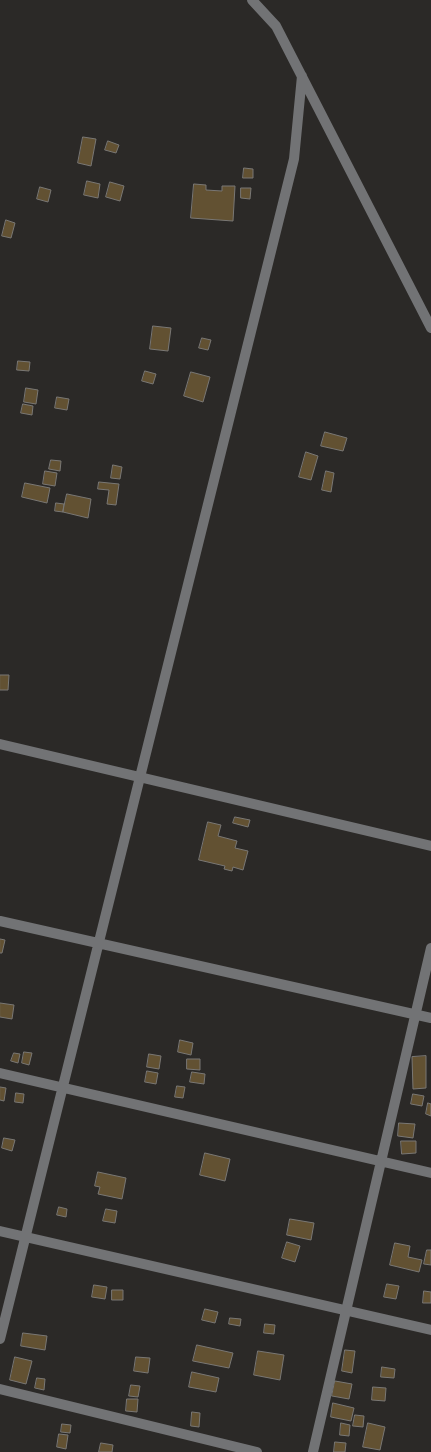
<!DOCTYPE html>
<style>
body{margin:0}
canvas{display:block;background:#2b2927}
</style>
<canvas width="431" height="1452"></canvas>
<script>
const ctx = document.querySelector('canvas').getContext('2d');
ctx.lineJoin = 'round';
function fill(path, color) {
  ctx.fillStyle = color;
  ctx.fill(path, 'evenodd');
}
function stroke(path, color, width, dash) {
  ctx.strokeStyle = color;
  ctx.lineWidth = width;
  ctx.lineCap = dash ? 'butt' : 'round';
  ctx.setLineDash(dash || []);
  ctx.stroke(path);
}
const building = new Path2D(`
 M83 137 96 139 91 166 78 163Z
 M108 141 119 145 116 153 105 150Z
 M244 168 253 169V178H243Z
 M87 181 100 184 98 198 84 195Z
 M110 182 124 186 120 201 106 197Z
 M194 184 206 185V190L222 191V186H235L233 221 191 218Z
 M40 187 51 190 48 202 37 199Z
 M241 188H251L250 199 241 198Z
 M6 220 15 223 11 238 2 236Z
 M153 326 171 328 168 351 150 349Z
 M202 338 211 340 208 350 199 348Z
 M18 361 30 362 29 371 17 370Z
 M145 371 156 374 153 384 142 381Z
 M191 372 210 377 203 402 184 396Z
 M26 388 38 390 36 404 24 402Z
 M57 397 69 399 67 410 55 408Z
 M23 404 33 406 32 415 21 413Z
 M325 432 347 438 343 451 321 446Z
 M306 452 318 456 311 480 299 477Z
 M51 460 61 461 60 471 49 469Z
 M113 465 122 467 120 479 111 478Z
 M45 471 57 473 55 486 43 484Z
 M326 471 334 473 331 492 322 490Z
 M99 482 119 484 116 505 107 504 109 490 98 489Z
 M25 483 50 488 47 503 22 497Z
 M67 494 91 499 88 518 63 512Z
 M56 503 64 504 63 512 55 511Z
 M0 675H9L8 690H0Z
 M235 817 250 820 248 827 233 823Z
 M208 822 221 825 218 836 237 841 235 848 248 851 243 870 233 867 232 871 224 869 225 866 199 860Z
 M0 939 5 940 2 953H0Z
 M0 1003 14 1005 12 1019 0 1017Z
 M180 1040 193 1043 191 1055 178 1052Z
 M24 1052 32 1053 29 1065 22 1063Z
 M14 1053 20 1054 18 1063 11 1061Z
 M149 1054 161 1056 159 1069 147 1067Z
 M426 1056V1088L413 1089 412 1057Z
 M187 1059H200V1070L187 1069Z
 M147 1071 158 1073 156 1084 145 1082Z
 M192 1072 205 1074 204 1084 190 1082Z
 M177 1086 185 1087 183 1098 175 1097Z
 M0 1087 6 1088 4 1101 0 1100Z
 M16 1093 24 1094 23 1103 15 1102Z
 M413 1094 424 1096 422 1106 411 1104Z
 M428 1103 431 1104V1116L426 1114Z
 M399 1123 415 1124 413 1138 398 1136Z
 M4 1138 15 1140 12 1151 2 1148Z
 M401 1141H416V1153L402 1154Z
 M205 1153 230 1159 225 1181 200 1175Z
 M98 1172 126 1178 122 1199 98 1194 100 1187 95 1186Z
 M59 1207 67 1209 66 1217 57 1215Z
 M106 1209 117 1211 115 1223 103 1221Z
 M290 1219 314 1223 311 1240 287 1235Z
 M287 1242 300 1246 295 1262 282 1258Z
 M395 1243 410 1246 408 1257 422 1260 419 1272 390 1265Z
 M427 1250H431V1265L424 1264Z
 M387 1284 399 1286 396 1299 384 1297Z
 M94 1285 107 1287 105 1299 92 1297Z
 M112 1290H123V1300H112Z
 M424 1291 431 1292V1303H423Z
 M205 1309 218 1312 215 1323 202 1320Z
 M230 1318 241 1319 240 1326 229 1324Z
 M265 1324 275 1325 274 1334 264 1333Z
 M23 1333 47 1336 45 1350 21 1346Z
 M197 1345 233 1353 229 1368 193 1361Z
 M345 1350 355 1351 352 1373 342 1371Z
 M258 1351 284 1355 280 1380 254 1375Z
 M15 1357 32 1361 26 1384 10 1380Z
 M136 1357 150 1358 148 1373 134 1371Z
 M382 1367 395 1369 394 1378 381 1377Z
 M192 1372 219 1378 216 1392 189 1387Z
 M37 1378 45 1379 44 1390 35 1388Z
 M335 1381 352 1384 349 1399 332 1396Z
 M131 1385 140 1386 138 1397 129 1396Z
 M373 1387 386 1388 385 1401 372 1400Z
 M127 1399H138L137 1412 126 1411Z
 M333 1403 354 1408 351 1421 331 1417Z
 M192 1412 200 1413 199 1427 191 1426Z
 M355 1415 364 1416 363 1427 353 1426Z
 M341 1423 350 1425 349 1436 340 1435Z
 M368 1423 385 1427 380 1450 363 1447Z
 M62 1424 71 1425 70 1433 61 1432Z
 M59 1434 68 1435 66 1449 57 1447Z
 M335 1442 346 1443 345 1452H334Z
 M101 1443 113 1445 112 1452H99Z`);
const street = new Path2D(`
 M252 0 276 26 431 328
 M0 744 431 846
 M0 921 431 1018
 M0 1073 431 1173
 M0 1231 431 1330
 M0 1339 294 159 302 76
 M0 1389 257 1452
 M313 1452 431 948`);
fill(building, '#625132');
stroke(building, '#797774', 1);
stroke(street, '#727375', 10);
</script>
